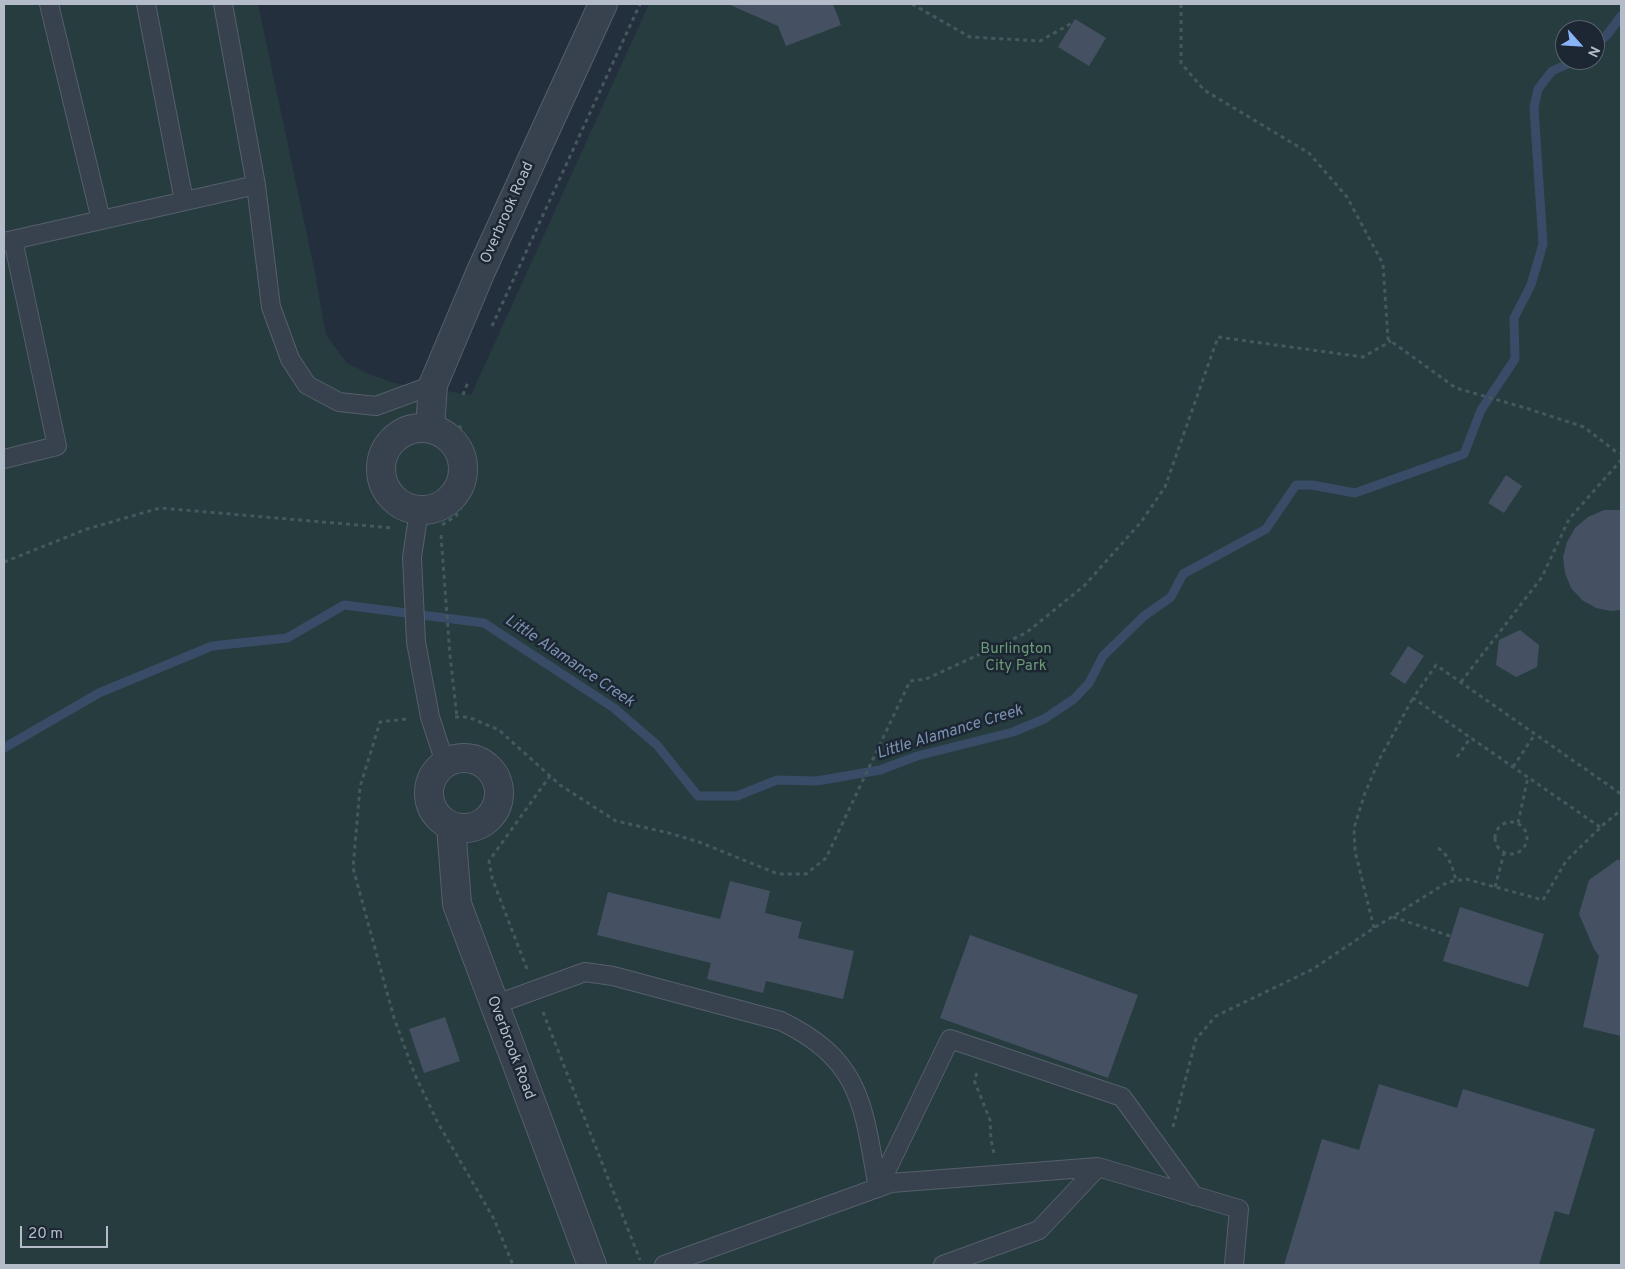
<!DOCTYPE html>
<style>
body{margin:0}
#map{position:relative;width:1625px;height:1269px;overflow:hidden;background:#242f3e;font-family:Overpass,sans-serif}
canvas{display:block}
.frame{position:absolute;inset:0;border:5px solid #b4bcc9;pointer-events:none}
.north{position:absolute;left:1555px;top:20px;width:50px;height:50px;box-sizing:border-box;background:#1d2633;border:1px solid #59626f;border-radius:50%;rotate:116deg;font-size:14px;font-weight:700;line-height:20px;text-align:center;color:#b4bcc9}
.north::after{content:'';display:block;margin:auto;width:18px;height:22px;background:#8ab4f8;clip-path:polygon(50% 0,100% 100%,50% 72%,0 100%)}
.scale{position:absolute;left:20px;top:1226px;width:88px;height:22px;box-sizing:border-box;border:2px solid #b4bcc9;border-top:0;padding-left:6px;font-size:15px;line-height:18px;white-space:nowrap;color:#b4bcc9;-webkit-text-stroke:4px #1d2633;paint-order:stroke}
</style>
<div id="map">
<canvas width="1625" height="1269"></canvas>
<div class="frame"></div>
<div class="north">N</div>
<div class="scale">20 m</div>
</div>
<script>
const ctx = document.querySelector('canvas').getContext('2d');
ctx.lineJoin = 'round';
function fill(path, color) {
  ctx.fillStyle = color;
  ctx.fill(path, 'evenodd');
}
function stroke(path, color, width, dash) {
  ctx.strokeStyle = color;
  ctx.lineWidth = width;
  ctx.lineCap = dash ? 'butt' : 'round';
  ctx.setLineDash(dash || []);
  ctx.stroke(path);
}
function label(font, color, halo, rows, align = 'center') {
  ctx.font = font + ' Overpass,sans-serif';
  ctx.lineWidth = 5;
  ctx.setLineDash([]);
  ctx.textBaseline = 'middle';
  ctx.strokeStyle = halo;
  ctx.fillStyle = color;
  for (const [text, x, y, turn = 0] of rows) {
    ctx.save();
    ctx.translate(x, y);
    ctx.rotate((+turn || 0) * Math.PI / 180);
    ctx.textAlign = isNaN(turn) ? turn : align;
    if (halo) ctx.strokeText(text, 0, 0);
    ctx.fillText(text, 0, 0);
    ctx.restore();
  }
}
const green = new Path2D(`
 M4 4H258L314 268 326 335 347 363 367 373 394 383 471 395 649 4H1621V1265H4ZM1565 30H1595V60H1565Z`);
const stream = new Path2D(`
 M1595 46 1607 35 1621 16
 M4 748 99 693 212 646 287 638 344 605 484 623 614 708 657 745 698 796H737L777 780 817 781 880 770 917 756 1013 732 1044 719 1074 699 1089 683 1103 656 1144 616 1171 597 1183 574 1266 529 1296 485H1312L1355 493 1464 454 1481 410 1515 359 1514 318 1531 285 1543 244 1534 108 1538 89 1552 71 1577 60`);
const building = new Path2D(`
 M728 4H833L841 25 786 46 778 26Z
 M1075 19 1106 38 1089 66 1058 47Z
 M1506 475 1522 486 1504 513 1488 503Z
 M1604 510H1621V610L1611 611 1596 608 1582 600 1571 588 1565 573 1563 557 1567 542 1575 528 1588 517Z
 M1520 630 1539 645 1537 667 1516 677 1496 665 1499 640Z
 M1408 646 1424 656 1405 684 1390 674Z
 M1617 860H1621V1036L1583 1027 1599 956 1594 949 1579 914 1589 880Z
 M730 881 770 891 765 913 802 922 798 938 854 951 843 999 766 981 763 993 707 979 711 963 597 935 608 892 720 919Z
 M1460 907 1544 934 1528 987 1443 961Z
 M970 935 1138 995 1108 1078 940 1018Z
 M445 1017 460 1061 424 1073 409 1029Z
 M1379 1084 1457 1108 1463 1089 1595 1129 1569 1215 1555 1211 1539 1265H1284L1322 1139 1359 1150Z`);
const path = new Path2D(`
 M912 4 970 37 1040 41 1072 23
 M1181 4V63L1204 90 1309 153 1347 197 1383 264 1388 339 1456 388 1529 409 1584 427 1615 451 1621 453
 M492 326 640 4
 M463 395 468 382
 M442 525 456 516 474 486V453L459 425
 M441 535 450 656 457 717
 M4 562 87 529 160 508 393 528
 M1461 682 1542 577 1569 519 1621 460
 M455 717H468L499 730 560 785 616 821 669 833 699 842 778 874H806L826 858 910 681 926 679 1026 633 1085 585 1141 522 1165 487 1218 337 1363 357 1391 341
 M406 719 380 722 360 787 353 868 394 1018 415 1075 438 1123 494 1219 513 1265
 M1457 757 1471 737
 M1513 767 1535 734
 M1495 838a16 16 0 1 1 32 0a16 16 0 1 1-32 0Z
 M1518 823 1528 777
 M1600 827 1413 698 1436 665 1621 794
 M1438 848C1450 856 1452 867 1456 880
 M1495 887 1504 853
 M1393 917 1450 936
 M1374 928 1355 851 1354 828 1365 793 1380 758 1413 698
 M527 969 492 878 489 861 550 776
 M543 1012 640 1260
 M977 1073 974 1080 990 1120 991 1140 994 1153
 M1173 1127 1196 1039 1216 1016 1313 969 1374 928 1448 882 1466 879 1543 900 1566 861 1603 825 1621 810`);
const lane = new Path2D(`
 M49 4 101 220
 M146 4 184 201
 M223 4 256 185 271 307 290 359 307 385 339 402 376 406 433 385
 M4 242 256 185
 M4 459 57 446 13 240
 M419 511 412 557 416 642 430 717 445 763
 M494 1005 585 972 613 976 781 1021C863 1061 863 1107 878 1188
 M878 1188 950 1039 1122 1097 1194 1196
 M664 1265 891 1183 1098 1167 1239 1209 1234 1265
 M943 1265 1039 1230 1098 1167`);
const street = new Path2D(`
 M381 469a41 41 0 1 1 82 0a41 41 0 1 1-82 0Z
 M430 428 433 385 481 271 603 4
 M429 793a35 35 0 1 1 70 0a35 35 0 1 1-70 0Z
 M451 826 457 904 592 1265`);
const streetNames = [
 ["Overbrook Road",508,213,-66],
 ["Overbrook Road",510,1048,69]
];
const parkNames = [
 ["Burlington",1016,650],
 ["City Park",1016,667]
];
const waterNames = [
 ["Little Alamance Creek",569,662,34],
 ["Little Alamance Creek",950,733,-17]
];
fill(green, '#263c3f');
stroke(stream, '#394c67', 9);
fill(building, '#455162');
stroke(lane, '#565f6c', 20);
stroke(street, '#565f6c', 30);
stroke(path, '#44595c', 3, [4, 4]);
stroke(lane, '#38414e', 18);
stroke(street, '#38414e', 28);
label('15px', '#b4bcc9', '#1d2633', streetNames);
label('15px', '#6b9a76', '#1d2633', parkNames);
label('italic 16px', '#7c92b1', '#1d2633', waterNames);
</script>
